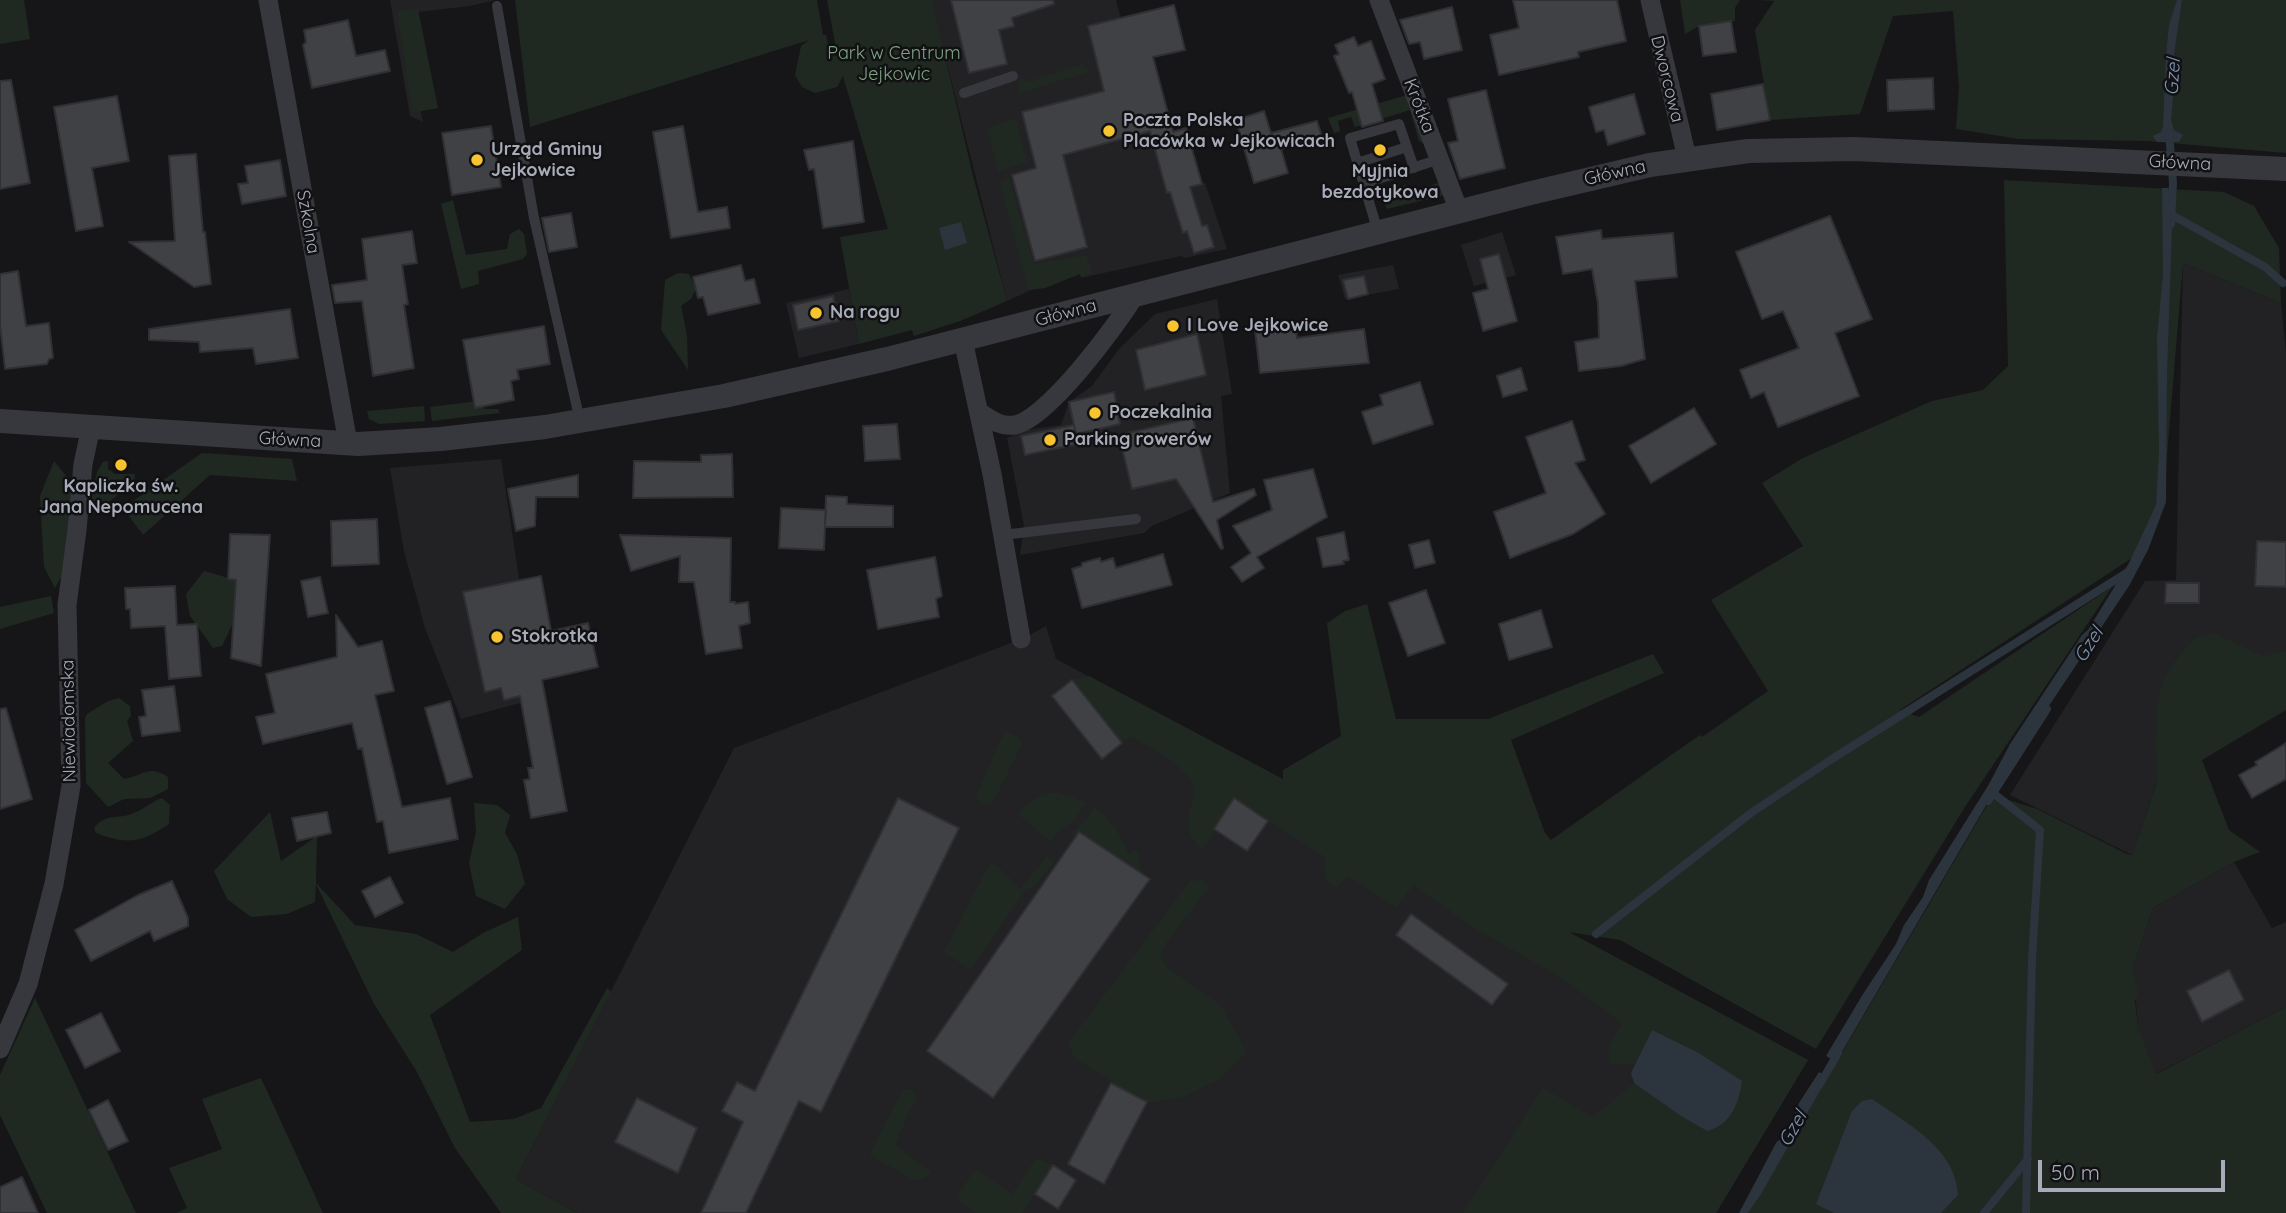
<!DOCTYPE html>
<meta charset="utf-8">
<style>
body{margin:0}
#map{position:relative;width:2286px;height:1213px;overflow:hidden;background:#161618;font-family:Quicksand,sans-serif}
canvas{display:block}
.scale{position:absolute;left:2038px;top:1160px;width:187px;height:32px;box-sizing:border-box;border:4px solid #a8acb9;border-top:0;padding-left:9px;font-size:21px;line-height:24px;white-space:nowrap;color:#a8acb9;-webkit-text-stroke:5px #111113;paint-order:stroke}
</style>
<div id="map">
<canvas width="2286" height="1213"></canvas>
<div class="scale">50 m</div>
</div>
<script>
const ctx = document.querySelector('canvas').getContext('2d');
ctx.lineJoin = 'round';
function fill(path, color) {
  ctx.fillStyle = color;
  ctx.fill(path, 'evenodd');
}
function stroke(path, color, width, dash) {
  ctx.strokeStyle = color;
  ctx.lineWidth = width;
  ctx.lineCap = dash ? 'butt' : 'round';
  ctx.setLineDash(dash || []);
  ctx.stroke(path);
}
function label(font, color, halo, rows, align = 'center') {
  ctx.font = font + ' Quicksand,sans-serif';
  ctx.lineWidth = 5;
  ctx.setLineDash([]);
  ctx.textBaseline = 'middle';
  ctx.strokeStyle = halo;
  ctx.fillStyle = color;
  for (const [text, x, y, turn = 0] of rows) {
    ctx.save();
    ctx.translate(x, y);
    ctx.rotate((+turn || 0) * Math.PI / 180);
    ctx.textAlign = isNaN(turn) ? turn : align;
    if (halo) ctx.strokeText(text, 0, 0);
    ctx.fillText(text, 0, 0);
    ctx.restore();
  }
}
const built = new Path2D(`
 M390 0H495L470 6 418 12V9L407 44 423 122 410 116Z
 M931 0H1116L1167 194 1205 183 1227 249 1185 258 1181 256 1081 278 1080 274 1045 288 1031 290 1007 301Z
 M1502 232 1516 275 1474 286 1461 245Z
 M2183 263 2281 303 2286 353V650L2215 670 2205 636 2132 855 2010 795 2145 581 2176 580Z
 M1393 265 1399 289 1345 299 1338 275Z
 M849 289 859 344 799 358 786 303Z
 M1217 299 1232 394 1221 396 1230 493 1152 526 1144 533 1020 555 1024 526 1007 438 1026 430 1061 425 1069 402 1092 386 1119 349 1155 314Z
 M501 459 524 612 542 697 461 719 425 628 404 551 390 468Z
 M1046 626 1056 659 1808 1060 1716 1213H577L516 1179 734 748 1024 638Z
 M2234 862 2272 928 2286 922V1007L2155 1074 2138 1026 2133 967 2153 908Z`);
const green = new Path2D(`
 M0 0H24L30 39 0 44Z
 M515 0H817L823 35H826L829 48 837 54 827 0H932L973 176 1007 301 960 321 914 336 912 330 859 344 840 237 888 229 843 76 837 87 815 93 802 87 795 75 801 46 809 40 530 127Z
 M1680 0H1740L1735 8V21L1699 26 1685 34Z
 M1758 0H2286V153L2147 141 2019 139 1956 129 1959 87 1953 11 1893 16 1860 114 1770 120 1755 30 1774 1Z
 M418 9 438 108 412 113 397 11Z
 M1082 64 1091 71 1017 94 1021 77 1028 82Z
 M1407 95 1428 146 1419 141 1410 110 1355 127 1351 117 1338 121 1340 131 1334 133 1328 118Z
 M1016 118 1027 162 998 172 987 128Z
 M1009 178 1034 264 1086 255 1092 273 1081 276 1080 274 1045 288 1028 290 1000 183Z
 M2004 180 2224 192 2254 206 2279 248 2281 303 2183 263 2164 492 2132 558 1900 710 1919 717 2112 587 1965 807 1816 1049 1620 940 1569 932 1808 1060 1716 1213H1463L1543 1088 1593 1117 1634 1083 1681 1116 1707 1131 1742 1081 1699 1053 1652 1030 1635 1064H1609L1610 1045 1622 1023 1558 976 1476 929 1413 885 1397 908 1348 876 1336 888 1326 881 1325 857 1235 799 1202 850C1190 837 1185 828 1190 810 1191 805 1194 799 1194 794 1196 770 1149 745 1130 737L1122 743 1072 680 1089 676 1283 779V770L1341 736 1327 623 1345 611 1367 604 1396 719H1488L1653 654 1664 673 1511 740 1545 833 1551 840 1684 746 1700 735 1702 737 1768 691 1711 600 1803 546 1762 483 1803 458 1932 401 1983 390 2008 366Z
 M1442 182 1445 195 1387 209 1383 202 1387 194 1385 191 1406 185 1408 192Z
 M453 200 466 255 507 249 510 234 519 229 524 234 527 254 523 259 478 271 479 284 461 289 441 204Z
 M678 273 689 274 696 289 691 299 681 306 687 335 688 370 661 330 665 280Z
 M478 401 484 409H498L500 413 432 421 430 407Z
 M424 406 425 421 379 424 369 419 367 411Z
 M202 453 292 459 297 481 210 475 143 535 123 508Z
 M54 461 72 483 66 569 55 588 44 567 40 496Z
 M108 461V469L115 474H135L134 482 95 513 88 514 97 472 103 462Z
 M204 571 236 580 233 623 222 646 213 648 190 616 186 594Z
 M51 596 54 613 0 629V607Z
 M2214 633 2263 656 2286 650V710L2202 760 2229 830 2260 852 2234 862 2153 908 2133 967 2138 993 2135 1001 2138 1026 2156 1074 2286 1007V1213H1748L1993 795 2037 809 2127 854 2132 855 2157 781 2156 736 2158 701 2163 680 2178 657 2194 638Z
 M119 698 130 706 131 716 127 721 133 741 108 763 124 779C144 776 148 764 168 777V789L150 798 124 799 108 807 86 783 85 718 87 714 108 701Z
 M1005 730 1020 738 1023 742 995 799 991 804 985 805 975 798Z
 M1055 792 1086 802 1079 814 1073 822 1060 830 1051 842 1018 814C1027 801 1040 795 1055 792Z
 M162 798 170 805 169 824C141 843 127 845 96 833L94 828C108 811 120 821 136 812 146 808 151 802 162 798Z
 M474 803 497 805 510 815 505 833 517 854 525 884 505 909 476 896 469 863 476 832Z
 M1095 807C1111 820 1122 835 1128 854L1138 850 1142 874 1080 833 1075 838 1070 835 1082 824Z
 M270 812 281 861 317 836 316 883 355 925 416 934 453 952 483 933 518 917 522 950 430 1015 470 1122 514 1119 541 1108 607 988 611 992 516 1179 577 1213H501L455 1148 417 1072 374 1004 316 884 315 902 287 914 251 917 227 899 214 871Z
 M1047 856 1054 862 1033 888 1026 889 971 970 944 952 990 863 997 866 1020 889Z
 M1202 880 1210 886 1166 943 1160 957 1168 968 1220 1004 1247 1052 1218 1080 1181 1098 1147 1102 1111 1083H1115L1074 1058 1068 1043 1190 881Z
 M35 998 136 1213H47L0 1115V1075Z
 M261 1078 323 1213H176L187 1208 169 1168 222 1149 202 1099Z
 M903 1089 913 1090 917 1100 911 1108 895 1145 931 1172C925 1179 922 1181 913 1180L871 1156V1151Z
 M1036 1158 1053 1165 1022 1213H976L960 1202 958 1195 975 1169 1012 1194Z`);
const water = new Path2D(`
 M2177 0H2182L2174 54 2176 62 2171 120 2174 130 2183 135 2179 142H2157L2153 136 2161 132 2163 127 2166 55 2169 25Z
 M2162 188H2168L2171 193 2172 226 2167 375 2166 502 2148 550 2129 586 2012 761 1836 1062 1826 1056 1863 994 1896 944 1904 925 1923 897 1929 880 1989 784 2010 744 2082 635 2088 630 2129 563 2156 505 2159 451 2157 338 2163 274Z
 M961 222 967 243 945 250 939 228Z
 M1652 1030 1699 1053 1742 1081C1739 1103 1731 1125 1707 1131L1681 1116 1634 1083 1631 1073Z
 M1819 1072 1828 1077 1761 1194 1748 1213H1739L1776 1143 1789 1131 1799 1103Z
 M1872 1099C1906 1123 1956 1148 1958 1195L1941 1213H1834L1816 1204 1852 1111 1862 1101Z`);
const stream = new Path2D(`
 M2169 132 2173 183 2171 224
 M2172 215 2265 267 2283 283
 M1993 793 2040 830 2032 960 2026 1213
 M1988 801 2047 709
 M1596 934 1751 813 1832 759 2128 572
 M1820 1084 1838 1053
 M1984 1213 2028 1159`);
const building = new Path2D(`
 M951 0H1053L1054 4 1012 18 1014 26 999 30 1007 64 969 73Z
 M1513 0H1617L1626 41 1578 52 1579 57 1499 75 1490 35 1519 28Z
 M1174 5 1185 50 1153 57 1173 132 1186 128 1202 184 1190 187 1202 226 1207 225 1214 247 1194 253 1187 231 1183 233 1170 192 1167 193 1150 131 1063 155 1087 247 1035 261 1012 175 1036 168 1022 112 1104 91 1088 26Z
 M1452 7 1462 50 1424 59 1420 42 1409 44 1400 20Z
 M348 20 356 56 385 50 390 71 312 88 303 45 306 42 304 30Z
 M1731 21 1736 52 1703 56 1699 26Z
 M1354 37 1358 46 1371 41 1385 79 1372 84 1383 121 1362 127 1352 92 1349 93 1334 56 1339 54 1335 45Z
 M1933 78 1934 109 1888 111 1887 80Z
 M11 80 30 183 0 189V81Z
 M1763 84 1770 120 1717 130 1711 94Z
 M1486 90 1505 168 1460 179 1448 143 1458 141 1448 99Z
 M1634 94 1645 134 1608 145 1604 130 1596 132 1589 107Z
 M117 96 129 161 92 168 103 226 76 231 54 107Z
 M1264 111 1271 133 1317 121 1322 137 1281 149 1288 173 1254 183 1236 120Z
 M491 126 501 187 452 195 442 133Z
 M683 126 698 212 727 207 730 228 671 238 653 132Z
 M853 141 864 222 823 228 814 169 809 170 804 150Z
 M196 154 203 232H205L211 284 194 287 129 242 175 241 169 156Z
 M280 160 286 196 242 204 238 184 248 183 245 166Z
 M571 213 577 247 549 252 542 218Z
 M1830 216 1872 319 1835 333 1859 396 1778 427 1764 392 1751 398 1740 370 1799 348 1783 311 1762 319 1736 252Z
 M1601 230 1602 239 1673 233 1677 277 1635 281 1645 359 1621 366 1579 371 1575 342 1599 338 1598 304 1592 269 1563 274 1556 237Z
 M412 231 417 263 402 265 408 304 404 305 414 368 373 376 362 301 335 303 332 285 367 280 362 239Z
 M1499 254 1517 321 1483 331 1473 293 1488 289 1480 259Z
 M741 265 745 281 754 279 760 303 708 315 703 297 698 298 693 277Z
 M18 271 26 326 49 323 53 358 49 359 47 364 5 369 0 325V274Z
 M1364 276 1368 294 1348 299 1343 280Z
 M833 296 839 321 798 330 793 305Z
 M290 309 298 358 256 364 253 348 200 352 199 342 149 340V329Z
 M544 326 550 364 517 370 519 379 511 381 514 400 475 408 463 340Z
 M1296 327 1297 338 1364 329 1369 363 1260 373 1255 331Z
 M1197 334 1206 375 1145 390 1136 350Z
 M1521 368 1527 390 1503 397 1497 376Z
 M1420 382 1433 424 1373 444 1362 412 1383 405 1380 395Z
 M1114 392 1120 424 1076 434 1069 402Z
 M1694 408 1716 444 1651 483 1629 446Z
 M1193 418 1213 502 1254 489 1256 495 1217 520 1223 548 1221 549 1176 479 1132 489 1119 435Z
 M1572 421 1585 460 1575 463 1605 514 1573 534 1510 558 1494 512 1546 493 1526 437Z
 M897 424 900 459 865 461 863 426Z
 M1074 425 1078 444 1025 455 1021 436Z
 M732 454 733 497 633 498 634 461 701 462V455Z
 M1313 469 1327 517 1257 557 1264 568 1242 582 1231 567 1251 553 1233 526 1272 510 1264 480Z
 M578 475V497H536L535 526 516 531 508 489Z
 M826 496 847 497V504L893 506V527H825L824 550 779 548 781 508 826 510 825 525Z
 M377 519 379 564 332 566 331 521Z
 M1344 532 1349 560 1343 561 1344 564 1323 567 1317 538Z
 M230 534 270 535 261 666 231 658 236 580 228 579Z
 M620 535 731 538 730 602H735V604L748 602 750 623 739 626 742 648 706 654 694 582H679L680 556 631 571Z
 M1429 540 1435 563 1415 568 1409 545Z
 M2257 541 2286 542V587L2255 586Z
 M1163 554 1172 585 1082 608 1072 569 1082 566V563L1100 558 1101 562 1113 558 1116 568Z
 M935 557 942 596 936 599 939 617 878 629 867 570Z
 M541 576 551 631 588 623 598 667 542 680 567 811 531 818 524 780 530 779 528 768H533L520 696 504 700 501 688 485 692 463 592Z
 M320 577 328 613 308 617 301 581Z
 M2166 583H2199V603H2165Z
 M175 586 177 625 197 624 201 676 169 679 165 626 131 628 130 609H126L125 588Z
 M1426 590 1445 643 1408 656 1389 603Z
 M1541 610 1552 647 1509 660 1499 624Z
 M336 615 358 647 382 641 394 691 375 695 402 807 450 798 458 839 389 853 383 821 377 822 362 748 358 749 352 723 263 744 256 717 275 713 266 674 337 657Z
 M1072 680 1122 743 1102 759 1052 696Z
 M174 686 180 731 142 736 139 717 146 716 142 690Z
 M450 701 472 777 447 784 425 708Z
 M6 708 32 799 0 809V709Z
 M2286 743V779L2252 798 2239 775 2257 765 2255 762Z
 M898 798 959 828 821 1112 799 1101 746 1213H701L743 1122 722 1111 737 1082 755 1091Z
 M1234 798 1268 821 1247 851 1214 829Z
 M327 812 331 833 297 841 292 818Z
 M1079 832 1150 879 993 1098 927 1051Z
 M390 877 403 903 375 917 362 891Z
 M172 881 188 918V926L154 941 150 931 91 961 75 930 138 895Z
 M1411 914 1508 984 1492 1005 1396 935Z
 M2229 970 2244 1000 2202 1022 2187 991Z
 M101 1013 120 1051 85 1068 66 1030Z
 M1111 1083 1147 1102 1104 1184 1068 1164Z
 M637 1098 697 1128 678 1173 615 1142Z
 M108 1100 128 1141 108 1150 89 1110Z
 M1053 1165 1076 1180 1058 1209 1035 1194Z
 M22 1177 38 1213H0V1187Z`);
const service = new Path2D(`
 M497 6 534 218 580 421
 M964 93 1013 76
 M1357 163 1407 147
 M1363 184 1440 159
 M1378 232 1350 138 1399 124 1414 168
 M1003 535 1136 519`);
const minor = new Path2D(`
 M268 0 348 443
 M1379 0 1459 211
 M1650 0 1687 158
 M963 340 992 474 1021 639
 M979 412C990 419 1000 427 1014 425 1046 421 1118 324 1135 295
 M0 1049 28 984 54 884 71 786 67 605 77 530 83 464 91 427`);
const tertiary = new Path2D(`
 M0 421 358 444 441 439 545 427 724 396 887 359 1531 193 1650 165 1748 151 1854 149 2286 169`);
const markers = [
 [1109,131,7,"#f7c42f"],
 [1380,150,7,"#f7c42f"],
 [477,160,7,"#f7c42f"],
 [816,313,7,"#f7c42f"],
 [1173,326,7,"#f7c42f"],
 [1095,413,7,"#f7c42f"],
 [1050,440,7,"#f7c42f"],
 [121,465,7,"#f7c42f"],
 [497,637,7,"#f7c42f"]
];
const parkNames = [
 ["Park w Centrum",894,54],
 ["Jejkowic",894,75]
];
const streetNames = [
 ["Dworcowa",1667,79,76],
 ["Krótka",1419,106,69],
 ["Główna",2180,163,3],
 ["Główna",1615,173,-13],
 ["Szkolna",308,222,80],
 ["Główna",1066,313,-15],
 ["Główna",290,440,3],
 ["Niewiadomska",69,721,-91]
];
const poiNames = [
 ["Poczta Polska",1123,121],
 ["Placówka w Jejkowicach",1123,142],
 ["Urząd Gminy",491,150],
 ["Jejkowice",491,171],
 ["Myjnia",1380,172,"center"],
 ["bezdotykowa",1380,193,"center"],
 ["Na rogu",830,313],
 ["I Love Jejkowice",1187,326],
 ["Poczekalnia",1109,413],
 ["Parking rowerów",1064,440],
 ["Kapliczka św.",121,487,"center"],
 ["Jana Nepomucena",121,508,"center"],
 ["Stokrotka",511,637]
];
const waterNames = [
 ["Gzel",2173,77,-86],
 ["Gzel",2089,645,-58],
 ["Gzel",1793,1129,-60]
];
fill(built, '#222225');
fill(green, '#202822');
fill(water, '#2c343d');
stroke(stream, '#2c343d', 8);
fill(building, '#404145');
stroke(building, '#303034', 2);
stroke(service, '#37383d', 10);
stroke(minor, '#37383d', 19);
stroke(tertiary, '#37383d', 24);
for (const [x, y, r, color] of markers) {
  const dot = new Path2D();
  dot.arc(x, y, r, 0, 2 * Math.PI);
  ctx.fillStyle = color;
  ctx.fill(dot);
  stroke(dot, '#111113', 2.5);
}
label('18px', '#7ea484', '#111113', parkNames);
label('18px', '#a8acb9', '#111113', streetNames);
label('bold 18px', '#a8acb9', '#111113', poiNames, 'left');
label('italic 19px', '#7e97b5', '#111113', waterNames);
</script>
